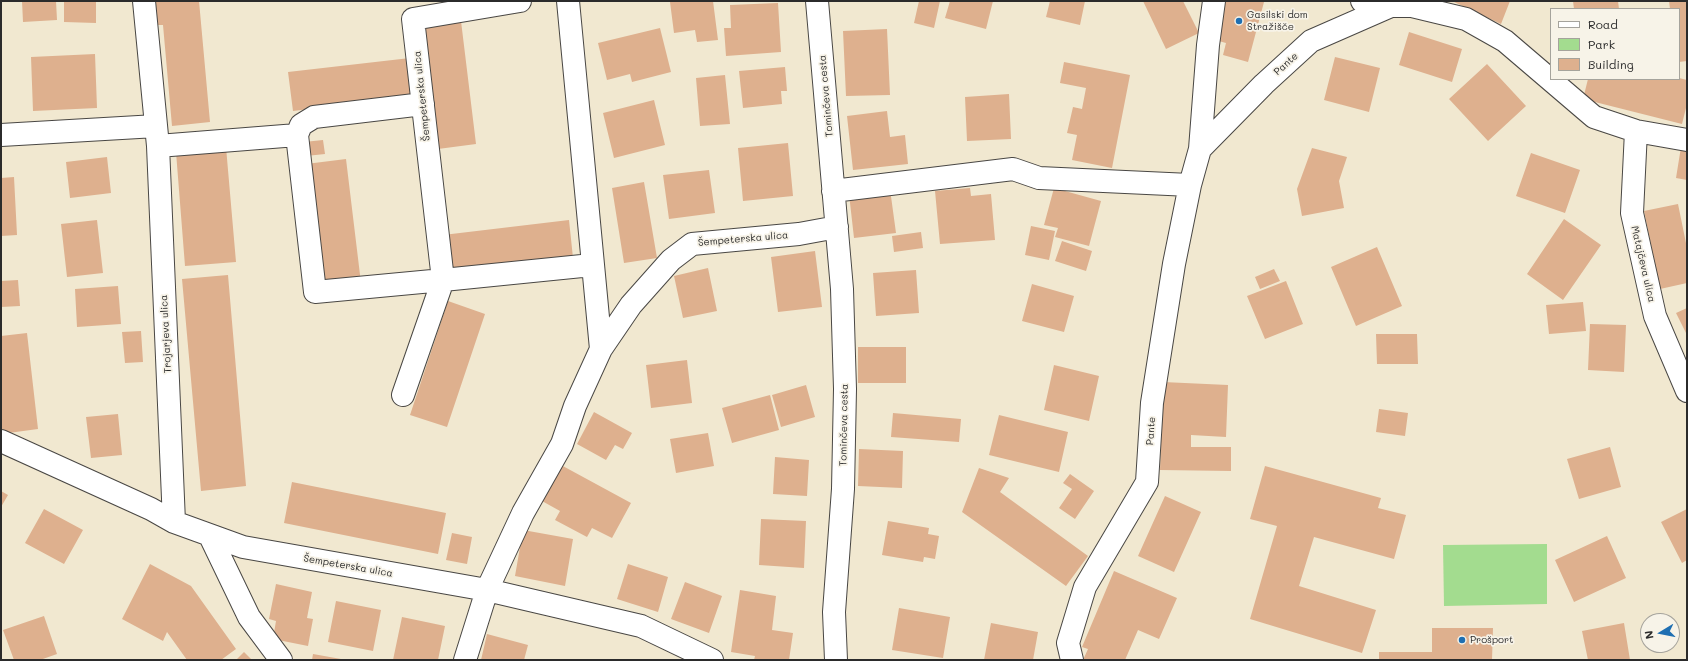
<!DOCTYPE html>
<meta charset="utf-8">
<style>
body{margin:0}
#map{position:relative;width:1688px;height:661px;overflow:hidden;background:#f1e8d0;font-family:Mali,sans-serif}
canvas{display:block}
.frame{position:absolute;inset:0;border:2px solid #2b2b2b;pointer-events:none}
.legend{position:absolute;left:1550px;top:8px;width:130px;height:72px;box-sizing:border-box;background:#f7f3e8;border:1px solid #a5a39c;margin:0;padding:5px 7px;list-style:none;font-size:12px;color:#2b2b2b}
.legend li{display:flex;align-items:center;gap:8px;height:20px}
.legend b{width:20px;border:1px solid #a5a39c}
.north{position:absolute;left:1640px;top:613px;width:40px;height:40px;box-sizing:border-box;background:#f7f3e8;border:1px solid #a5a39c;border-radius:50%;rotate:260deg;font-size:11px;font-weight:700;line-height:16px;text-align:center;color:#2b2b2b}
.north::after{content:'';display:block;margin:auto;width:14px;height:18px;background:#1f6fb2;clip-path:polygon(50% 0,100% 100%,50% 72%,0 100%)}
</style>
<div id="map">
<canvas width="1688" height="661"></canvas>
<div class="frame"></div>
<ul class="legend">
<li><b style="height:5px;background:#fff"></b>Road</li>
<li><b style="height:11px;background:#a3dc8f"></b>Park</li>
<li><b style="height:11px;background:#deb08e"></b>Building</li>
</ul>
<div class="north">N</div>
</div>
<script>
const ctx = document.querySelector('canvas').getContext('2d');
ctx.lineJoin = 'round';
function fill(path, color) {
  ctx.fillStyle = color;
  ctx.fill(path, 'evenodd');
}
function stroke(path, color, width, dash) {
  ctx.strokeStyle = color;
  ctx.lineWidth = width;
  ctx.lineCap = dash ? 'butt' : 'round';
  ctx.setLineDash(dash || []);
  ctx.stroke(path);
}
function label(font, color, halo, rows, align = 'center') {
  ctx.font = font + ' Mali,sans-serif';
  ctx.lineWidth = 3.5;
  ctx.setLineDash([]);
  ctx.textBaseline = 'middle';
  ctx.strokeStyle = halo;
  ctx.fillStyle = color;
  for (const [text, x, y, turn = 0] of rows) {
    ctx.save();
    ctx.translate(x, y);
    ctx.rotate((+turn || 0) * Math.PI / 180);
    ctx.textAlign = isNaN(turn) ? turn : align;
    if (halo) ctx.strokeText(text, 0, 0);
    ctx.fillText(text, 0, 0);
    ctx.restore();
  }
}
const green = new Path2D(`
 M1547 544V604L1444 606 1443 545Z`);
const building = new Path2D(`
 M22 1H56L57 20 23 22Z
 M64 1H96V23L64 22Z
 M155 1H199L210 122 172 126 163 25H157Z
 M677 1H713L718 40 697 42 695 30 674 33 670 2Z
 M919 1H940L934 28 914 23Z
 M950 1H993L986 29 945 18Z
 M1050 1H1085L1080 25 1046 17Z
 M1143 1H1183L1199 33 1166 49Z
 M1225 1 1264 2 1248 62 1223 55 1226 43 1215 40Z
 M1452 1H1510L1501 24Z
 M1573 1H1618L1619 9H1574Z
 M1669 1H1687V61L1679 62V9H1670Z
 M778 3 781 52 726 56 724 28H731L730 5Z
 M461 21 476 144 438 149 424 26Z
 M660 28 671 72 632 82 630 74 607 80 598 43Z
 M887 29 890 95 846 96 843 31Z
 M1409 32 1462 49 1452 82 1399 65Z
 M95 54 97 108 33 111 31 57Z
 M1335 57 1380 68 1369 112 1324 100Z
 M410 58 414 96 293 111 288 72Z
 M1064 62 1130 75 1112 168 1072 160 1077 135 1067 133 1073 107 1082 109 1086 88 1060 83Z
 M1487 64 1526 106 1488 141 1449 99Z
 M785 67 787 91H781L782 104 743 108 739 71Z
 M725 75 730 124 700 126 696 78Z
 M1679 78 1687 80V104L1682 124 1583 99 1588 79Z
 M1009 94 1011 139 967 141 965 97Z
 M654 100 665 145 614 158 603 113Z
 M887 111 890 137 905 135 908 164 853 170 847 116Z
 M323 140 325 154 306 156 304 142Z
 M788 143 793 196 743 201 738 148Z
 M226 147 236 262 185 266 176 152Z
 M1681 147 1687 149V180L1676 178Z
 M1312 148 1347 157 1339 181 1344 208 1302 216 1297 189Z
 M1531 153 1580 170 1565 213 1516 196Z
 M107 157 111 193 70 198 66 162Z
 M346 159 361 283 321 288 306 164Z
 M709 170 715 213 669 219 663 175Z
 M14 177 17 235 1 236V178Z
 M644 182 657 258 624 263 612 188Z
 M970 188 971 196 991 194 995 240 940 244 935 191Z
 M1054 188 1101 201 1089 246 1055 237 1058 228 1044 225Z
 M890 189 896 233 854 238 849 194Z
 M1678 204 1687 248V283L1660 289 1644 211Z
 M1564 219 1601 245 1563 300 1527 274Z
 M97 220 103 273 67 277 61 224Z
 M569 220 573 258 448 273 443 235Z
 M1031 226 1055 231 1049 260 1025 255Z
 M921 232 923 248 894 252 892 236Z
 M1062 241 1092 251 1086 271 1055 261Z
 M1377 247 1402 306 1356 326 1331 267Z
 M815 251 822 307 778 312 771 257Z
 M708 268 717 311 683 318 674 276Z
 M1274 269 1280 281 1260 289 1255 277Z
 M916 270 919 313 876 316 873 273Z
 M228 275 246 486 201 491 182 279Z
 M18 280 20 306 1 307V281Z
 M1286 281 1303 324 1265 339 1247 296Z
 M1032 284 1074 296 1064 332 1022 321Z
 M118 286 121 324 77 327 75 289Z
 M448 301 485 314 447 427 410 415Z
 M1583 302 1586 331 1549 334 1546 305Z
 M1687 308V335L1676 313Z
 M1590 324 1626 325 1624 372 1588 370Z
 M141 331 143 362 125 363 122 332Z
 M27 333 38 429 1 434V336Z
 M1376 334H1417L1418 364H1377Z
 M858 347H906V383H858Z
 M687 360 692 403 651 408 646 365Z
 M1054 365 1099 376 1089 421 1044 410Z
 M1163 382 1228 385 1226 437 1191 435V447H1231V471L1160 470Z
 M806 385 815 417 781 427 772 395Z
 M770 395 779 430 732 443 722 408Z
 M1379 409 1408 413 1405 436 1376 432Z
 M594 412 632 433 623 449 615 445 606 460 577 444Z
 M893 413 961 419 959 442 891 437Z
 M118 414 122 455 91 458 86 417Z
 M999 415 1068 432 1059 472 989 455Z
 M708 433 714 466 676 473 670 439Z
 M1610 447 1621 487 1579 499 1567 459Z
 M859 449 903 451 902 488 858 486Z
 M775 457 809 460 807 496 773 494Z
 M561 465 631 503 612 538 592 528 587 537 555 520 560 511 542 501Z
 M1265 466 1381 498 1378 508 1406 515 1394 559 1314 537 1299 586 1376 610 1362 653 1250 619 1277 526 1250 519Z
 M979 468 1009 478 1000 492 1088 556 1066 586 962 512Z
 M1070 474 1094 491 1075 519 1059 508 1072 489 1063 483Z
 M292 482 446 513 438 554 284 523Z
 M1 491 8 495 1 507Z
 M1165 496 1201 512 1174 572 1138 556Z
 M44 509 83 530 64 564 25 543Z
 M1687 509V560L1682 563 1661 522Z
 M761 519 806 521 804 568 759 565Z
 M888 521 929 528 928 534 939 536 935 559 924 557 923 562 882 555Z
 M523 530 573 539 565 586 515 576Z
 M452 533 472 537 467 564 446 560Z
 M1607 536 1626 578 1574 602 1555 560Z
 M150 564 191 586 236 649 221 660H187L167 632 163 641 122 619Z
 M628 564 668 577 658 612 617 599Z
 M1114 571 1177 598 1159 639 1138 630 1125 660H1083L1088 649 1082 647Z
 M685 582 722 596 709 633 671 619Z
 M276 584 312 592 307 618 313 619 308 646 273 639 276 621 269 619Z
 M740 590 776 596 772 630 793 633 789 660H754L755 656 731 652Z
 M336 601 381 610 373 651 328 642Z
 M899 608 950 617 943 658 892 650Z
 M44 616 57 654 40 660H14L3 630Z
 M402 617 445 626 438 660H393Z
 M991 623 1038 632 1033 660H984Z
 M1624 623 1630 660H1588L1582 631Z
 M1432 628H1493L1492 660H1379V652H1432Z
 M487 634 528 645 524 660H481Z
 M244 652 252 660H236Z
 M313 654 341 659V660H312Z`);
const street = new Path2D(`
 M144 1 158 146 174 522
 M520 1 413 19 443 280 592 265
 M817 1 842 289 845 389 843 489 834 612 836 660
 M1362 1 1391 6H1412L1466 19 1505 41 1594 117 1636 131 1687 140
 M1636 131 1632 213 1655 316 1687 391
 M1 135 156 126
 M297 135 315 292 443 280 403 395
 M158 146 297 135 301 125 314 117 423 104
 M1200 149 1264 84 1311 41 1391 6
 M833 191 1013 169 1039 178 1190 185
 M601 349 631 305 671 260 692 244 799 234 837 227
 M1 441 151 509 174 522 243 547 487 590 641 626 712 660
 M210 536 249 617 281 660
 M465 660 487 590 523 513 562 444 575 406 601 349 568 1
 M1072 660 1068 643 1085 587 1147 482 1152 403 1174 264 1190 185 1200 149 1208 45 1214 1`);
const markers = [
 [1239,21,4,"#1f6fb2"],
 [1462,640,4,"#1f6fb2"]
];
const poiNames = [
 ["Gasilski dom",1247,15],
 ["Stražišče",1247,27],
 ["Prošport",1470,640]
];
const streetNames = [
 ["Pante",1286,64,-42],
 ["Šempeterska ulica",422,96,-96],
 ["Tominčeva cesta",826,96,-95],
 ["Šempeterska ulica",743,239,-5],
 ["Matajčeva ulica",1643,264,77],
 ["Trojarjeva ulica",166,334,-93],
 ["Tominčeva cesta",844,425,-89],
 ["Pante",1151,431,-86],
 ["Šempeterska ulica",348,566,10]
];
fill(green, '#a3dc8f');
fill(building, '#deb08e');
stroke(street, '#494744', 24);
stroke(street, '#fff', 22);
for (const [x, y, r, color] of markers) {
  const dot = new Path2D();
  dot.arc(x, y, r, 0, 2 * Math.PI);
  ctx.fillStyle = color;
  ctx.fill(dot);
  stroke(dot, '#f7f3e8', 1.5);
}
label('10px', '#2b2b2b', '#f7f3e8', poiNames, 'left');
label('10px', '#2b2b2b', '#f7f3e8', streetNames);
</script>
